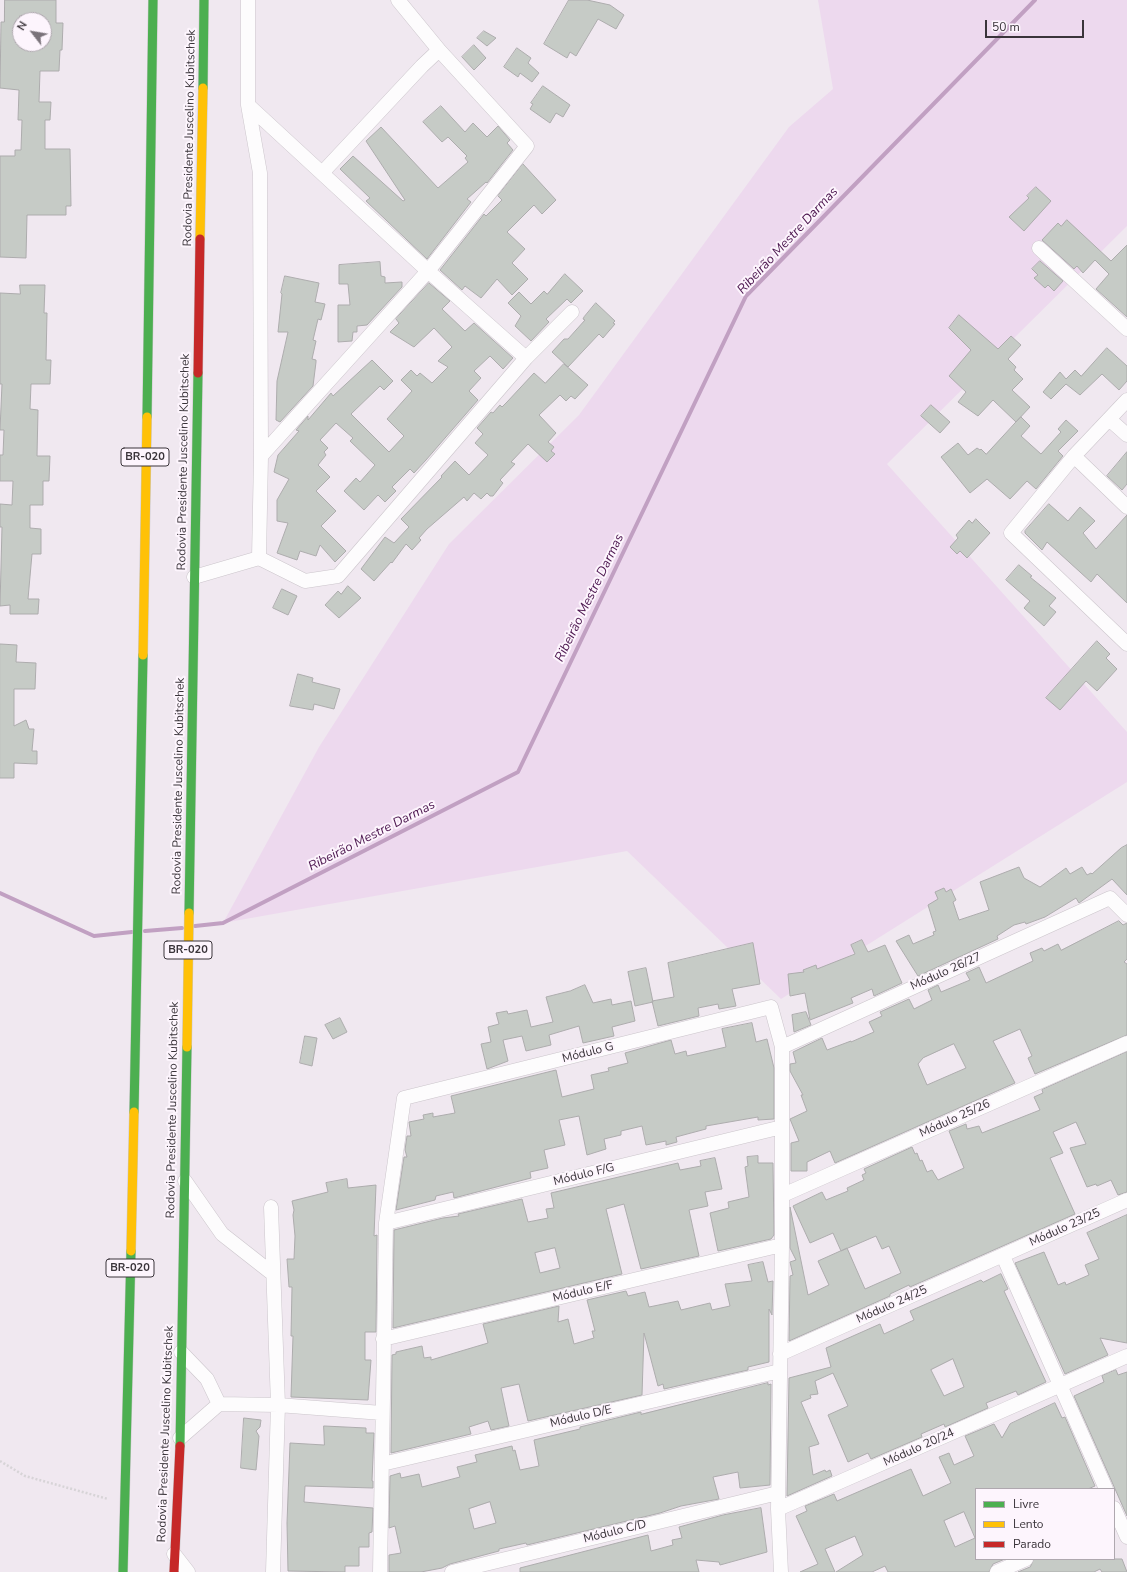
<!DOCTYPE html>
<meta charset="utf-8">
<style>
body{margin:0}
#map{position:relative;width:1127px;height:1572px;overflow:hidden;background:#f0e8f0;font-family:"Nunito Sans",sans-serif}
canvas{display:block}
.legend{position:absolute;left:975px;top:1488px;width:140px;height:72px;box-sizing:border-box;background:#fdf5fd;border:1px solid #afa8af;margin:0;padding:5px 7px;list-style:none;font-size:12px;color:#3a343a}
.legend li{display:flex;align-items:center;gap:8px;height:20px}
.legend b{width:20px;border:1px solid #afa8af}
.north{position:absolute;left:12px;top:12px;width:40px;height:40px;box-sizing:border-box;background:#fdf5fd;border:1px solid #afa8af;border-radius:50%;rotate:301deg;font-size:11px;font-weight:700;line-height:16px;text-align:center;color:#3a343a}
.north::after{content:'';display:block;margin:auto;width:14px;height:18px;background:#7a737a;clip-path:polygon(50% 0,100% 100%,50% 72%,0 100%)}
.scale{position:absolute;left:985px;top:20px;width:99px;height:18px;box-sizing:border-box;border:2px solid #3a343a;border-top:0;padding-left:5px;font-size:12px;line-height:14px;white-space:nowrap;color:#3a343a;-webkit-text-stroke:3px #fdf5fd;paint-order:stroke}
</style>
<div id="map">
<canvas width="1127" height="1572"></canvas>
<ul class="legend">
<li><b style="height:5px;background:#4caf50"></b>Livre</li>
<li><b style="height:5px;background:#ffc107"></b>Lento</li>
<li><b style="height:5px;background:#c62828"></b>Parado</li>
</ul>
<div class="north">N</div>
<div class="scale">50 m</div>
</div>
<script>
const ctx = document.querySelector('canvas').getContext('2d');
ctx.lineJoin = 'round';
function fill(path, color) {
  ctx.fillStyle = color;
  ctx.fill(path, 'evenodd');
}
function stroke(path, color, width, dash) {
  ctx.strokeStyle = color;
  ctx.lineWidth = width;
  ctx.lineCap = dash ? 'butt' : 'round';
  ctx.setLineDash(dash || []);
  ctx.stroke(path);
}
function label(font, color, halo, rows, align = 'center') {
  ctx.font = font + ' "Nunito Sans",sans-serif';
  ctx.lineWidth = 4;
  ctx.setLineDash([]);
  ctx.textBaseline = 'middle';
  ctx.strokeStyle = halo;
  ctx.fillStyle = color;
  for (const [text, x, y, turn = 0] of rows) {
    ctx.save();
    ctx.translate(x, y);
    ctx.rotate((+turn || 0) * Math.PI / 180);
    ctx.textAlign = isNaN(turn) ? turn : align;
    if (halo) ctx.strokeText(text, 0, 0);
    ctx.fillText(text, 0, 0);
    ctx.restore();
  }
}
const green = new Path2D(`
 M818 0H1127V226L887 464 1127 732V782L781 999 627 851 223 923 319 747 449 544 579 415 789 127 833 89Z`);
const stream = new Path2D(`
 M0 893 94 936 132 932
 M195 926 223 923 518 772 746 296 1035 0
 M145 931 182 928`);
const building = new Path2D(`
 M5 0H56V23H63L62 50H60L59 71H40L39 102H51L50 120H45V149H70L71 206H66V215H27L26 258 0 257V156H15V150H21L22 120H18L19 90 0 88 1 22H4ZM20 16 44 17V44H20Z
 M569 0H587L610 5 624 15 616 29 598 19 576 56 570 52 567 58 544 44Z
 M484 31 496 38 487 46 477 38Z
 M474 45 486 58 474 70 462 57Z
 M517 48 531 58 528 63 539 73 532 82 520 73 518 77 504 67Z
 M543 86 570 105 563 117 556 113 550 123 530 109 533 104 531 103Z
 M441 106 465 132 473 123 487 137 498 126 510 140 507 143 513 150 487 183 486 182 467 199 471 202 427 259 366 201 370 198 340 169 353 156 403 201 405 200 366 141 381 127 438 188 468 162 465 158 467 156 448 137 442 142 423 122Z
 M523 164 556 200 542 214 534 205 507 232 525 249 512 263 528 279 512 295 497 279 481 298 465 286 462 290 440 270 484 214 486 216 502 200 498 196Z
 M1036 187 1051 201 1024 231 1009 217 1029 198 1027 196Z
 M1067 220 1111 261 1127 245V317L1096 289 1109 274 1095 260 1083 273 1077 266 1074 269 1042 240 1058 223 1061 226Z
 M1040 261 1063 281 1054 291 1048 285 1045 288 1034 278 1038 275 1032 269Z
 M380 262 381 276 385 277V283L402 282V287L367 325 357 326V332H353L352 341 338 342V305H350L348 284H339V265Z
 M565 274 583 291 571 303 567 299 546 319 549 322 531 341 515 326 521 316 508 303 519 292 531 304 544 291 547 294Z
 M285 276 319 283 315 302 325 304 321 320 318 319 313 340 316 341 312 359 316 360V362L313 386 280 422 276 420 277 381 288 332H278L282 294 281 293Z
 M429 283 450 301 442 309 465 331 474 323 513 358 503 369 490 356 474 371 481 378 469 391 478 400 426 460 414 473 410 469 392 487 396 491 385 502 378 495 364 510 344 491 356 478 360 482 375 465 350 441 353 438 336 423 320 440 328 448 324 452 326 455 318 465 330 477 316 491 336 511 321 526 346 551 335 562 320 545 316 556 300 551 297 560 277 553 288 523 277 521V500L289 479 274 472 278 455 299 431 296 430 308 416V420L331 393 333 396 372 360 393 381 384 390 380 386 351 414 389 452 404 436 387 419 412 391 401 380 411 370 417 376 420 373 432 383 448 367 438 361 452 347 434 328 414 347 390 332 399 323 396 319Z
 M20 285H45L44 313H47L46 360H51L50 384H31L30 409 38 410 37 456H50L49 481H43V505H30V528L41 529V554H32L28 599H39L38 614H10V605L0 606 2 527H0V504L12 505 13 481H0V455H3L4 430H0L2 384H0V293L20 294Z
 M596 303 615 321 613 323 615 324 603 338 599 334 568 367 552 352 564 339H568L585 320 583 319 584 317Z
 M959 315 998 349 1011 336 1021 345 1008 359 1016 367 1014 370 1023 379 1012 390 1030 407 1016 422 993 400 978 416 958 402 966 392 949 376 971 350 949 328Z
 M1107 348 1127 366V381L1119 390 1102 374 1080 395 1066 384 1051 399 1043 392 1060 372 1066 379 1075 370 1081 376Z
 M564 364 588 385 575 399 571 396 566 401 560 395 539 415 556 433 548 442 554 447 551 451 555 454 547 462 528 444 511 462 515 464 500 480 503 483 493 496H490L487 493 481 499 474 493 467 501 464 497 427 529 419 538 421 540 412 550 406 544 392 563 391 562 374 581 361 569 385 537 394 543 409 527 401 519 442 477 441 476 455 461 469 475 488 455 475 443 483 434 477 428 491 412 493 413 500 405 502 407 507 402 534 373 545 383Z
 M931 405 950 422 940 433 921 416Z
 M1021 417 1030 426 1021 436 1041 454 1061 432 1058 429 1066 420 1078 431 1058 451 1063 456 1036 489 1027 481 1010 499 987 479 970 493 941 457 958 443 968 455 977 448 980 450 981 449 986 454Z
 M1127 452V484L1122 490 1107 476Z
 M1049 504 1068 521 1080 507 1095 521 1083 533 1096 549 1127 515V603L1097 574 1091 582 1047 542 1042 550 1025 533V531Z
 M976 519 990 533 967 558 960 551 957 554 950 547 958 538 956 535 969 520 972 523Z
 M1019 565 1032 576 1030 577 1056 598 1049 606 1056 612 1044 626 1024 608 1030 601 1006 580Z
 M348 586 361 598 339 618 325 605 338 591 341 594Z
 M282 589 297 596 288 615 273 608Z
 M1097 641 1110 654 1106 658 1117 669 1097 691 1086 681 1060 710 1046 698Z
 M0 644 17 645 16 662 36 663 35 689H14V726L26 720 29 729H34L32 751H37V764L14 763V778H0Z
 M298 674 313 678 312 682 340 689 334 709 314 704 313 710 290 706Z
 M1127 845V895L1112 879 1079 903 1076 898 1045 917 1026 924 1025 922 1014 925 997 936 998 939 918 976 896 941 909 935 913 944 934 935 933 932 936 931 928 905 938 899 935 892 944 888 946 892 951 889 956 900 953 902 959 920 989 910 980 882 1019 867 1024 878 1040 887 1066 868 1070 874 1082 867 1087 875 1091 873 1092 874 1121 848Z
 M1119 921 1123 925 1127 923V959L1124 962 1127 964V1035L1035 1074 1028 1058 1032 1056 1020 1029 993 1041 1015 1083 835 1163 830 1151 807 1162V1171H791V1143L799 1141 790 1119 807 1111 801 1095H803L790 1071V1064L796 1063 793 1052 822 1038 827 1050 851 1041V1042L874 1032 869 1022 882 1016 880 1012 909 999 914 1009 932 1000 928 990 938 985 941 992 970 980 966 973 979 967 986 983 1033 961 1030 953 1042 948 1044 951 1058 944 1061 950ZM954 1044 966 1068 927 1085 918 1064 923 1058Z
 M862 940 868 952 885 945 902 983 874 996 872 989 851 998 853 1003 810 1020 805 993 790 996 788 974 804 972 803 970 816 965 817 969 855 954 851 945Z
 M753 943 760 984 732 989 736 1006 719 1009 718 1004 698 1008 699 1016 658 1026 652 1001 674 997 668 963Z
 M646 968 653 1002 635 1006 628 972Z
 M585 985 593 1003 611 999 612 1005 631 1001 635 1021 612 1027 614 1036 583 1043 579 1026 549 1035 551 1045 526 1051 522 1036 503 1040 508 1061 487 1069 481 1044 491 1042 488 1027 499 1024 496 1013 507 1011 508 1014 527 1010 531 1027 553 1022 546 997 570 991Z
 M806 1012 811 1025 794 1032 792 1015Z
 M340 1018 347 1032 333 1039 325 1025Z
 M752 1023 756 1042 767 1039 774 1068V1119L758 1120V1117L706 1126V1129L676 1137 677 1142 666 1145V1141L646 1145 642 1126 621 1131V1135L604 1139 606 1149 587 1155 579 1116 559 1120 565 1145 544 1150 548 1168 530 1172 531 1178 454 1198 453 1192 436 1196 435 1200 396 1210 404 1157H407L405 1150 407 1136H411L409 1122 424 1119 423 1115 433 1113V1117L455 1113 451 1096 556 1070 562 1097 594 1089 591 1075 609 1071 608 1068 628 1063 625 1053 671 1040 675 1054 686 1051 687 1056 726 1047 722 1029Z
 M305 1036 317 1038 312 1066 300 1063Z
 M1127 1052V1192L1118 1195 1111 1180 1097 1186 1096 1184 1087 1187 1070 1148 1086 1144 1076 1122 1053 1132 1063 1153 1050 1158 1075 1214 910 1287 909 1285 890 1294V1296L789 1341 790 1276 793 1275 790 1262 796 1260 790 1248V1207L808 1295 829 1285 818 1261 847 1248 865 1289 901 1273 889 1246 882 1249 876 1236 841 1251 833 1233 810 1243 793 1206 822 1192 826 1200 848 1191 847 1188 864 1180 862 1175 866 1173 864 1169 912 1147 915 1154 917 1153 920 1161 922 1160 927 1172 932 1170 938 1180 964 1168 949 1131 966 1124 967 1129 979 1126 982 1133 1040 1110 1034 1097 1043 1093 1042 1090Z
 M758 1156V1163H773L774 1235 771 1239 718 1251 710 1213 729 1208 728 1202 749 1197 745 1167 748 1166 747 1157Z
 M715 1158 722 1189 705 1192 708 1206 689 1210 699 1256 641 1269 624 1204 606 1209 622 1274 393 1328 394 1230 443 1218 459 1216 458 1214 522 1199 528 1222 548 1218 546 1209 554 1208 551 1193 678 1163 680 1170 701 1166 700 1161ZM555 1248 560 1268 540 1273 535 1253Z
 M347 1179 348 1188 376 1185 374 1236 377 1235 376 1332H365V1360H371L368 1400 291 1397 293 1336H291L292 1287H289L287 1259H294L295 1236 293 1215 294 1210 292 1201 328 1192 326 1183Z
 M1127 1215V1343L1100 1338 1108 1355 1065 1374 1015 1263 1044 1252 1058 1285 1065 1282 1066 1285 1089 1275 1085 1265 1099 1259 1087 1233Z
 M763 1262 768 1282 773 1281 772 1315 769 1309V1362L748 1367V1370L664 1389 663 1384 658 1386 644 1333 642 1395 528 1421 519 1384 501 1388 509 1426 491 1430 488 1421 469 1427 471 1434 391 1453 392 1355 396 1354V1352L422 1346 424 1358 431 1357V1360L488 1343 483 1324 559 1306 558 1322 568 1319 574 1344 594 1338 592 1331H595L587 1300 626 1291 628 1296 645 1292 649 1307 678 1301 681 1310 710 1303 712 1310 730 1306 725 1284 752 1281 748 1265Z
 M1001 1274 1008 1289 1004 1291 1046 1382 1018 1395 1016 1391 986 1403 988 1408 945 1427 944 1424 921 1434 922 1437 871 1459 868 1453 848 1462 828 1415 848 1406 833 1373 815 1381 818 1394 810 1395 811 1398 801 1402 819 1444 809 1447 813 1475 825 1470 826 1472 830 1470 832 1476 787 1496 789 1378 831 1367 826 1348 880 1324 884 1334 914 1320 910 1311 981 1280 983 1282ZM953 1359 964 1387 944 1396 931 1370Z
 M1116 1370 1118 1375 1127 1372V1516L1074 1396 1104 1382 1102 1376Z
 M768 1383V1385L771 1384 770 1485 740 1488 738 1472 713 1477 719 1499 681 1506 660 1513 527 1545 526 1543 499 1549V1551L450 1564 442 1568 421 1572H389V1555L401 1553 395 1526 389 1528 390 1476 400 1473 401 1478 419 1474 422 1487 460 1477 457 1467 477 1462 475 1455 512 1446 513 1451 515 1450 520 1470 539 1466 534 1440 580 1429V1427L641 1412V1414ZM490 1502 496 1523 474 1529 469 1509Z
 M1055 1403 1062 1418 1065 1417 1095 1486 1088 1489H976V1559H1005L993 1564 989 1572H888L885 1566 872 1572H836L863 1555 855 1536 825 1549 835 1572H800L818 1564 796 1516 807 1511 805 1506 834 1494 837 1501 911 1469 923 1496 951 1483 939 1457 949 1453 954 1465 974 1456 965 1436 994 1424 1002 1438 1010 1424ZM964 1512 975 1538 955 1547 944 1521Z
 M244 1418 261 1420 260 1427 256 1431 259 1436 256 1470 241 1468Z
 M324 1426 366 1428V1433H374L372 1481H373V1488L305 1486 304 1502 373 1508 372 1532 369 1533V1547H359V1566H345V1572L288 1571 287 1523 290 1443 324 1445Z
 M761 1508 767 1552 720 1565 719 1562 696 1560 699 1572H520V1568L648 1535 651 1551 673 1545 672 1540 682 1538 679 1527 723 1515Z
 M1034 1559H1122L1127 1572H1102L1100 1569 1094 1572H1018L1030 1567Z`);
const path = new Path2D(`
 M0 1461 25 1476 108 1499`);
const street = new Path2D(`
 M248 0V105L260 173 261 456 259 558 305 581 338 576 526 358 428 271 527 146 439 50 398 0
 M248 105 428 271 261 456
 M322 173 422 66 439 50
 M1039 248 1127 329
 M526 358 572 312
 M1127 400 1074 456 1011 533 1127 644
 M1109 419 1127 435
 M1074 456 1127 507
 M194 577 259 558
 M782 1047 1110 898 1127 915
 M185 1181 222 1234 273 1274
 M783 1195 1127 1043
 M271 1207 278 1405 273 1572
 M386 1223 782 1127
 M1003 1256 1106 1489
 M383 1339 782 1245
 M181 1352 207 1379 219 1404
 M780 1354 1127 1200
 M180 1438 219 1404 278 1405 382 1413
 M382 1464 780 1371
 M1114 1508 1127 1537
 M778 1509 1127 1356
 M174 1554 188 1572
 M380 1572 386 1223 404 1098 771 1007 782 1047V1245L778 1509 781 1572
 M452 1572 778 1493
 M997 1572 1026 1559`);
const fast = new Path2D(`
 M203 88 204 0
 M147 417 153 0
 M189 913 198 373
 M134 1112 143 655
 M180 1446 187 1047
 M123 1572 131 1251`);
const slow = new Path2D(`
 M200 239 203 88
 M143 655 147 417
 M187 1047 189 913
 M131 1251 134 1112`);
const jam = new Path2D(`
 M198 373 200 239
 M174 1572 180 1446`);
const shields = [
 [145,457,48],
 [188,950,48],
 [130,1268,48]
];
const shieldNames = [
 ["BR-020",145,457],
 ["BR-020",188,950],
 ["BR-020",130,1268]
];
const streetNames = [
 ["Rodovia Presidente Juscelino Kubitschek",190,138,-89],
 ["Rodovia Presidente Juscelino Kubitschek",184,462,-89],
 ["Rodovia Presidente Juscelino Kubitschek",179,786,-89],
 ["Módulo 26/27",946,972,-24],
 ["Módulo G",588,1053,-14],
 ["Rodovia Presidente Juscelino Kubitschek",173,1110,-89],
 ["Módulo 25/26",955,1119,-24],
 ["Módulo F/G",584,1175,-14],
 ["Módulo 23/25",1065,1228,-24],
 ["Módulo E/F",583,1292,-13],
 ["Módulo 24/25",892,1305,-24],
 ["Módulo D/E",581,1417,-13],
 ["Rodovia Presidente Juscelino Kubitschek",166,1434,-88],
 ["Módulo 20/24",919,1448,-24],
 ["Módulo C/D",615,1532,-14]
];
const waterNames = [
 ["Ribeirão Mestre Darmas",788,241,-47],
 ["Ribeirão Mestre Darmas",590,598,-64],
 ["Ribeirão Mestre Darmas",372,836,-27]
];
fill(green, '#edd9ee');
stroke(stream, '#c1a0c2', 4);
fill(building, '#c6cbc6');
stroke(building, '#adacad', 1);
stroke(street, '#cbc5cb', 15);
stroke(fast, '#cac7ca', 10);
stroke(slow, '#cac7ca', 10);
stroke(jam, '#cac7ca', 10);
stroke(path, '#d7d4d7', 2.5, [2, 2]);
stroke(street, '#fdfcfd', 14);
stroke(fast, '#4caf50', 9);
stroke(slow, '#ffc107', 9);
stroke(jam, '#c62828', 9);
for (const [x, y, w] of shields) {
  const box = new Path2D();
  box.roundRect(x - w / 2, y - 9, w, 18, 3);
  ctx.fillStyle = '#fdf5fd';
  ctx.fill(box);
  stroke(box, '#3a343a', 1);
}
label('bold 11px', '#3a343a', null, shieldNames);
label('12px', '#3a343a', '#fdf5fd', streetNames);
label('italic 13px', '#4b154e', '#fdf5fd', waterNames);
</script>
